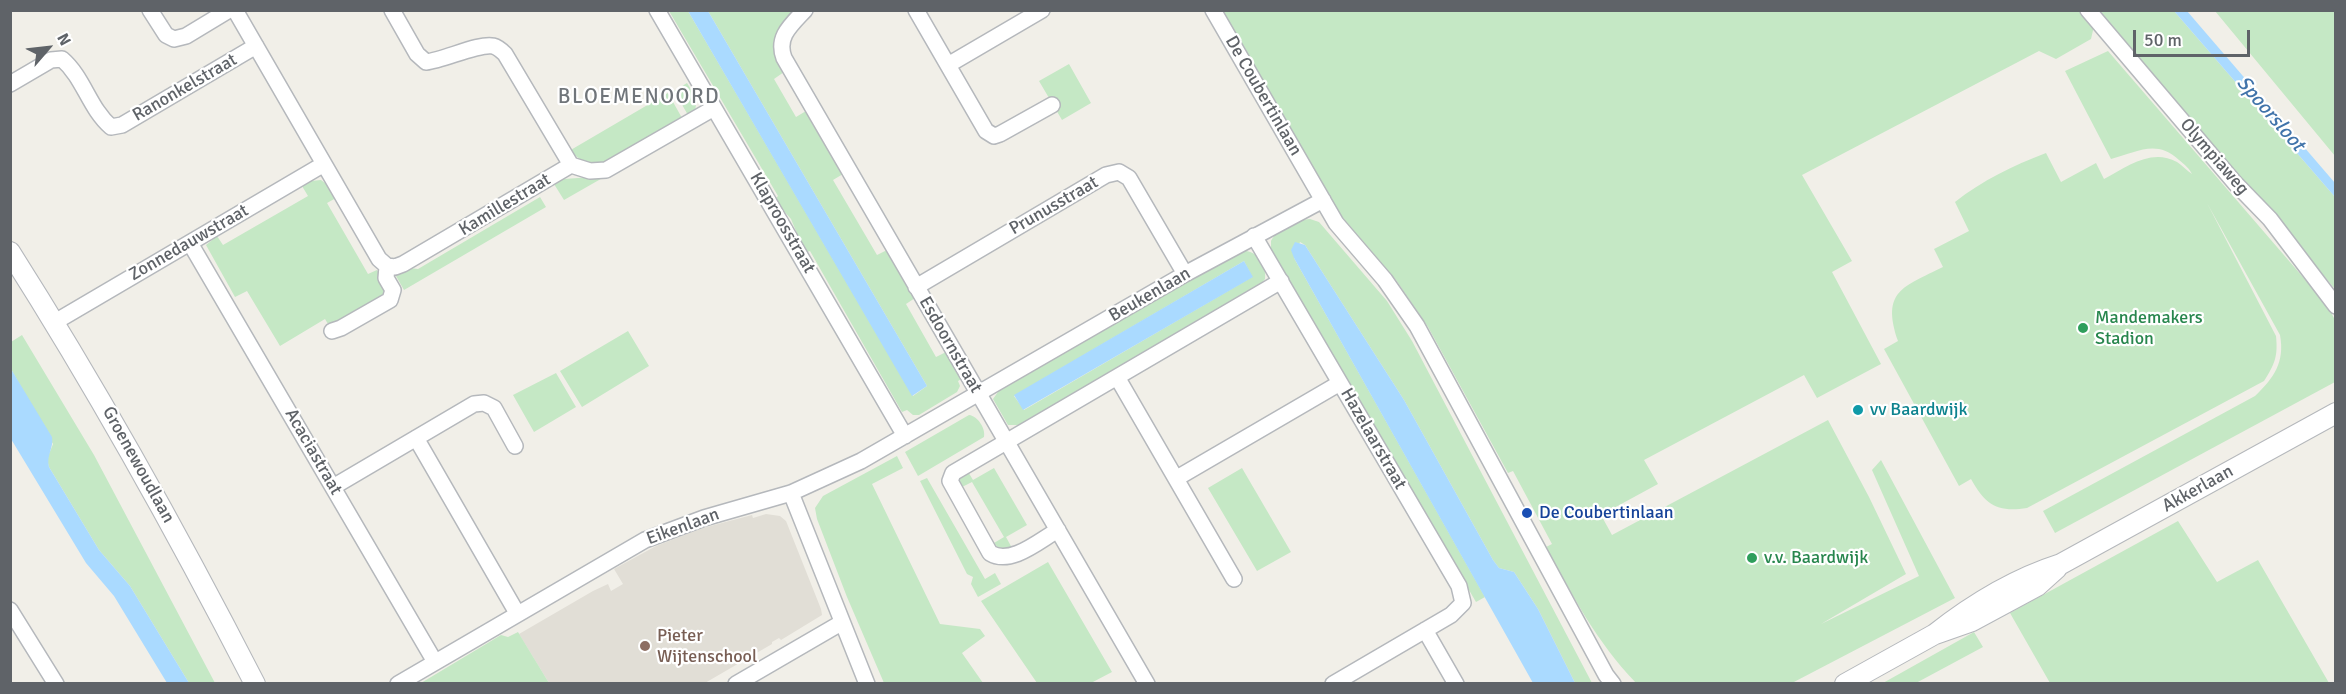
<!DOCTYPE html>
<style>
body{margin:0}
#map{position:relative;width:2346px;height:694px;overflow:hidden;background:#f1efe8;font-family:Signika,sans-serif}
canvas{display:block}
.frame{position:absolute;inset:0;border:12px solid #5f6368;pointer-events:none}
.north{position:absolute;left:18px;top:18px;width:60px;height:60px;-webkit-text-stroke:4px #fff;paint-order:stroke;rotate:62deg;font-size:16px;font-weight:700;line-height:24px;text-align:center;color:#5f6368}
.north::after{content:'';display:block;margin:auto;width:21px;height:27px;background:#5f6368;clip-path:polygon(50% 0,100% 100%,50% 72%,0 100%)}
.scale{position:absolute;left:2133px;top:30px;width:117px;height:27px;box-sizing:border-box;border:3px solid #5f6368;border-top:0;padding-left:8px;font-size:18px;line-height:21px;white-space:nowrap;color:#5f6368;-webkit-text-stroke:4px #fff;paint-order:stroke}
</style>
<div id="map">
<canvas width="2346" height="694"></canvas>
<div class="frame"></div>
<div class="north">N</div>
<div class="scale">50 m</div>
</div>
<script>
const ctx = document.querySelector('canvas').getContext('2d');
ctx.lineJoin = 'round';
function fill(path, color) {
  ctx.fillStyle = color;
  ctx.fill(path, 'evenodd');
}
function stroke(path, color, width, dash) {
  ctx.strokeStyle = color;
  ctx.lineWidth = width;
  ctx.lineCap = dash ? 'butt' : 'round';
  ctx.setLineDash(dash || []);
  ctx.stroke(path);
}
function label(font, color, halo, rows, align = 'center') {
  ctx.font = font + ' Signika,sans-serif';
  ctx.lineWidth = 4.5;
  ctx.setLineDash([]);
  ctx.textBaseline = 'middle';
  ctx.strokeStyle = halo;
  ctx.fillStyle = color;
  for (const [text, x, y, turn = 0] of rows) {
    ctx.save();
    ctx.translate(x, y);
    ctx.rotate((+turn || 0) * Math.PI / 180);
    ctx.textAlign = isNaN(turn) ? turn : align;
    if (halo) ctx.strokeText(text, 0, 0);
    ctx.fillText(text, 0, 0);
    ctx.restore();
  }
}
const education = new Path2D(`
 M766 514 780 516 786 521 821 609 822 615 781 640 779 638 772 642V644L705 683H549L519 634 593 591 608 584 611 591 623 584 614 569 656 546 703 528 752 515 753 518Z`);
const green = new Path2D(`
 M669 11H688L913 396 927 386 708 11H796C774 34 767 42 784 72L774 79 796 117 806 111 843 174 833 180 877 255 887 250 915 298 906 304 936 357 946 352 963 378 958 381 960 386 957 392 919 415H913L907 410 902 412 810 251 805 253 791 219 774 200 778 196Z
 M1220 11H2081L2094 26 2091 39 2056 59 2039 51 1802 175 1852 261 1832 272 1881 364 1817 398 1804 375 1644 460 1658 484 1601 515 1612 535 1828 420 1869 497 1906 574 1821 624 1919 576 1872 470 1881 460 1955 598 1792 683H1636C1596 641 1574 598 1546 547L1552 544 1513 471 1508 473 1428 327 1396 280 1337 211Z
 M2098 11H2174L2335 197V289Z
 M2215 11H2335V156Z
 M2108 51 2327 305 2335 320V382L2055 533 2043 511 2255 396C2274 378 2285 362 2280 335L2207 203 2276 336C2278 356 2275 364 2264 381L2027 508C1997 513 1985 504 1971 479L1959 486 1884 349 1898 341C1881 291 1903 287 1943 267L1934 249 1969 231 1955 202C1983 180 2012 166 2046 153L2061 182 2096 163 2104 179C2127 167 2151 148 2177 162 2182 165 2187 171 2192 174 2189 168 2185 165 2179 160 2156 139 2138 152 2111 159L2065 71Z
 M1069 64 1091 103 1062 120 1039 81Z
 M687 83C693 93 698 99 695 111L688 115 674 91Z
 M668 93 682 118 606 163 584 162 569 151Z
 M606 176 564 200 554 184 564 179Z
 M321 180 329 186 336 198 327 203 368 274 377 270 389 291 339 325 328 324 325 319 280 346 247 291 235 297 206 245 217 236 223 245 308 196 302 186 311 181Z
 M540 197 546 207 404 290 396 276 410 268 418 269Z
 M1310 219 1319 222 1387 301 1412 341 1592 683H1575L1538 609 1514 572 1499 568 1493 560 1404 400 1305 245 1300 242 1294 258 1485 597 1476 602 1271 251V241C1278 228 1296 220 1310 219Z
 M1241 251C1256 249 1267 264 1265 279L1260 285 1020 425H1008L993 399 1000 389 1187 280ZM1244 261 1252 277 1024 410 1014 396Z
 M628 331 649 366 582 407 560 371Z
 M22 335 94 455 215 683H189L130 586 99 550 49 467 47 459 53 444 11 369V342Z
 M556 373 576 407 534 432 513 395Z
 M969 415C978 416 986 429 984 437L918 476 905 452Z
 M897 456 903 468 872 484 940 624 980 629 985 636 962 653 983 683H884L847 597 817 519 815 508 823 496Z
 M994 468 1027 525 1006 537 1012 548C1005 550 999 550 994 543L1004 537 972 482 962 487C957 480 961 475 967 470L973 480Z
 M1242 468 1291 552 1257 571 1208 488Z
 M927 478 985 579 995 573 1001 584 978 597 971 584 973 577 967 574 920 481Z
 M2178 521 2217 582 2258 560 2329 683 2093 684 2091 682 2050 683 2010 613Z
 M1048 562 1112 672 1091 683H1037L981 601Z
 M518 632 549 683H421L501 635 508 637Z
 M1974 632 1983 647 1916 683H1883Z`);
const water = new Path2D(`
 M688 11H708L927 386 912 396Z
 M2174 11H2187L2335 183V197Z
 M1295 242 1305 245 1404 400 1493 560 1499 568 1514 572 1538 609 1575 683H1533L1294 258 1291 250Z
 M1244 261 1253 277 1023 410 1014 395Z
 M11 369 52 437C54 448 46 455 49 467L99 550 130 586 189 683H167L114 596 86 563 11 439Z`);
const minor = new Path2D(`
 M150 10 166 35 174 39 186 36 229 10
 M235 10 379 259 387 266
 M392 10 417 54 426 62C444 60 479 43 493 46 497 47 502 51 505 54L571 165
 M657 10 905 436
 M805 10C791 25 776 37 784 58L1147 684
 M916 10 986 131 994 136 1000 134 1052 105
 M1213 10 1336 223 1385 280 1417 326 1606 675 1613 684
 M2088 10 2235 183 2270 219 2336 306
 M948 65 1042 10
 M10 84 51 60 62 59C84 78 89 108 111 127L122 125 256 46
 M1254 236 1459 586 1463 603 1451 615 1333 684
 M190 243 435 662
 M916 287 1106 175 1119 172 1129 178 1185 274
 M55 322 324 164
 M332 331 341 328 390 300 393 290 386 278 387 266 395 267 403 264 571 165 590 171 606 170 714 108
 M1117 377 1234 579
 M416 438 517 613
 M1177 478 1340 383
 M333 487 474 404 484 403 494 408 515 446
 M791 493 867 684
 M1058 530C1040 540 1011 566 990 553L950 481 953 473 1281 281
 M10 610 56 684
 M1425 630 1456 684
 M398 684 645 540 704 518 791 493 861 461 1185 274 1323 200
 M736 684 841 623`);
const tertiary = new Path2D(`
 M10 252C99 392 179 536 255 684
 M1935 634C1973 604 2014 579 2061 564L2336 413
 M1845 684 1935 634 1972 621 2037 586 2057 568`);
const markers = [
 [2083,328,6,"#2e9e5b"],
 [1858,410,6,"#0f9aa8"],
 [1527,513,6,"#1a4fb4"],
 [1752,558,6,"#2e9e5b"],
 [645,646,6,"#8d6e63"]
];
const streetNames = [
 ["Ranonkelstraat",185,88,-30],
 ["De Coubertinlaan",1263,96,60],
 ["Olympiaweg",2214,157,49],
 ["Kamillestraat",505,205,-31],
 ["Prunusstraat",1054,206,-30],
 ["Klaproosstraat",782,223,60],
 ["Zonnedauwstraat",189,243,-30],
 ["Beukenlaan",1150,295,-30],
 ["Esdoornstraat",950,345,60],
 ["Hazelaarstraat",1373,439,60],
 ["Acaciastraat",313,452,60],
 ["Groenewoudlaan",138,465,61],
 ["Akkerlaan",2198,489,-29],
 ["Eikenlaan",683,527,-20]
];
const leisureNames = [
 ["Mandemakers",2095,318],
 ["Stadion",2095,339],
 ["v.v. Baardwijk",1764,558]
];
const cultureNames = [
 ["vv Baardwijk",1870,410]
];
const transitNames = [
 ["De Coubertinlaan",1539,513]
];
const educationNames = [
 ["Pieter",657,636],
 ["Wijtenschool",657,657]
];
const waterNames = [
 ["Spoorsloot",2270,114,49]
];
const quarterNames = [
 ["BLOEMENOORD",639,97]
];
fill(education, '#e1ded6');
fill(green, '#c5e8c5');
fill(water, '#aadaff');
stroke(minor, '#b5b8bc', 18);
stroke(tertiary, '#b5b8bc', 22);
stroke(minor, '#fff', 15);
stroke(tertiary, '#fff', 20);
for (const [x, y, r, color] of markers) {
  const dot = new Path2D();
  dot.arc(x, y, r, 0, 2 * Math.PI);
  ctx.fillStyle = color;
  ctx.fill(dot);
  stroke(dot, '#fff', 2);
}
label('18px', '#5f6368', '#fff', streetNames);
label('18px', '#27864d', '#fff', leisureNames, 'left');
label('18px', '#0d838f', '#fff', cultureNames, 'left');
label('18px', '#164399', '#fff', transitNames, 'left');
label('18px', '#785e54', '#fff', educationNames, 'left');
label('italic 20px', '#4174aa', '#fff', waterNames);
ctx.letterSpacing = '1.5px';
label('21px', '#70757a', '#fff', quarterNames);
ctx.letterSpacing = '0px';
</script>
